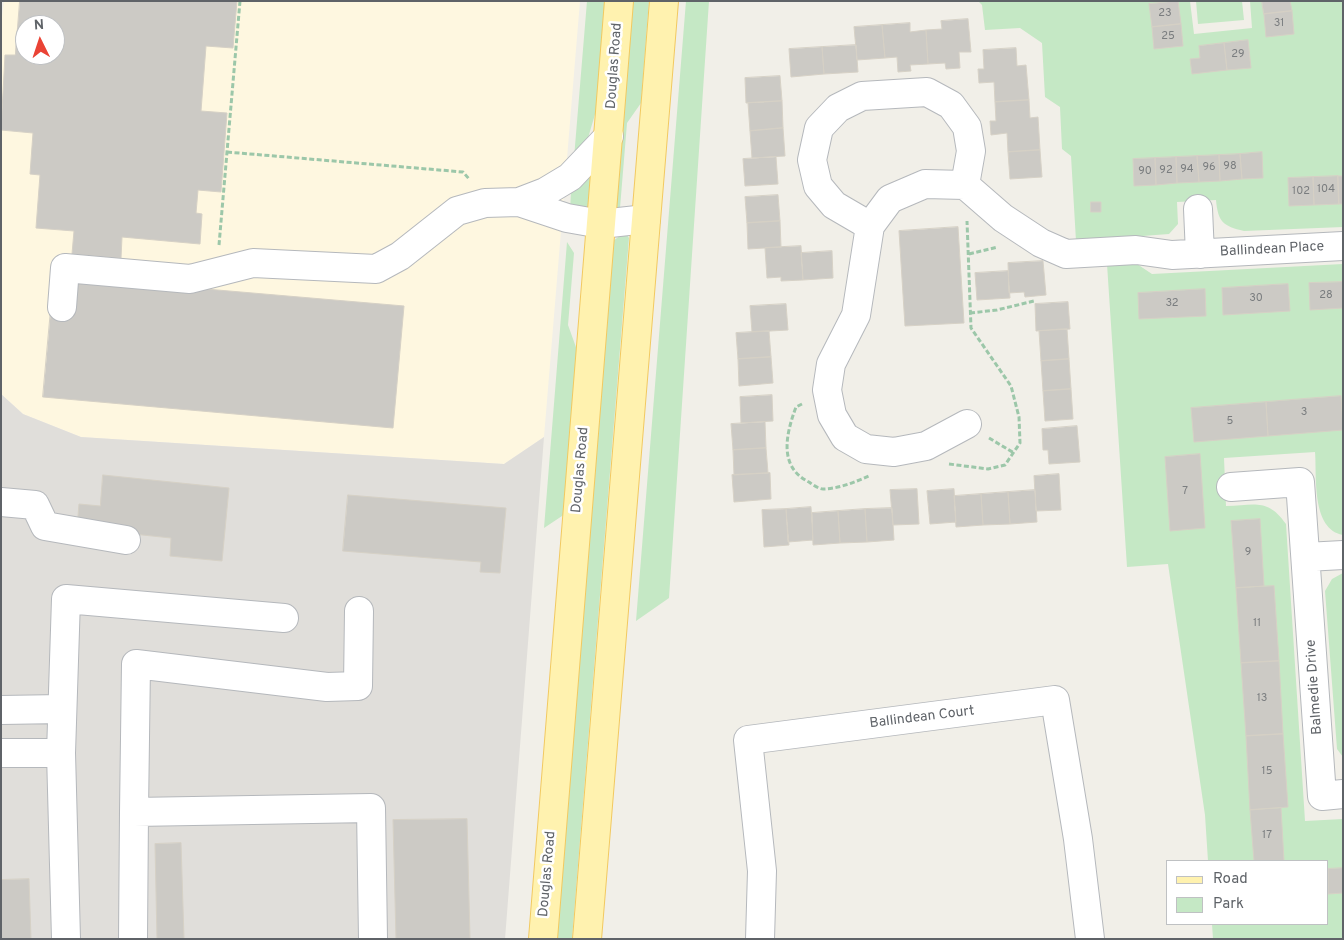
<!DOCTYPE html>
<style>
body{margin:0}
#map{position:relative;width:1344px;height:940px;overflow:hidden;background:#f1efe8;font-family:Overpass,sans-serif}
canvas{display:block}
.frame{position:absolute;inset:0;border:2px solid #5f6368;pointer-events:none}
.legend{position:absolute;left:1166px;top:860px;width:162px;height:65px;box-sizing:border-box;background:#fff;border:1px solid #bfc1c3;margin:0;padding:6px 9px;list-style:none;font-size:15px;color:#5f6368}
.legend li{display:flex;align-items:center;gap:10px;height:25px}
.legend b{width:25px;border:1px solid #bfc1c3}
.north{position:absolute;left:15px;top:15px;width:50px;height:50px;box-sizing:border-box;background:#fff;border:1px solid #bfc1c3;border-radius:50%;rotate:356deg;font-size:14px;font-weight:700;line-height:20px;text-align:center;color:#5f6368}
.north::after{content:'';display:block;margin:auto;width:18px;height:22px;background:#ea4335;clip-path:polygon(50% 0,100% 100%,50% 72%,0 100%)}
</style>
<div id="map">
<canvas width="1344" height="940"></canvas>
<div class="frame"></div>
<ul class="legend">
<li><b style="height:6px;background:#fff2af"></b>Road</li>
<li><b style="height:14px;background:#c5e8c5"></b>Park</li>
</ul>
<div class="north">N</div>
</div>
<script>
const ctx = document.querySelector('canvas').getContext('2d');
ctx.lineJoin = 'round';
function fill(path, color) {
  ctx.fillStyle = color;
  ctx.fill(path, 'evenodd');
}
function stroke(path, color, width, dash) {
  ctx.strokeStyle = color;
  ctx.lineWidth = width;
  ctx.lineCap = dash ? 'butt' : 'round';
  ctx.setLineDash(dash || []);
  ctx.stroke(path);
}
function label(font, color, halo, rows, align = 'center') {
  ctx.font = font + ' Overpass,sans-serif';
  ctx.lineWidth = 5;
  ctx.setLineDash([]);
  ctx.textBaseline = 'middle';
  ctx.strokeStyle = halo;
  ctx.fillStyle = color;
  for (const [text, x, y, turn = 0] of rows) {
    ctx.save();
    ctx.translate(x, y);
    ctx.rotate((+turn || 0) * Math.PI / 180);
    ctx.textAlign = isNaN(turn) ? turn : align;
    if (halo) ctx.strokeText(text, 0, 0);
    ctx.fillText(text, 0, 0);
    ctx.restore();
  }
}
const commercial = new Path2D(`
 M4 1H580L544 437 504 464 81 437 23 414 1 394V24ZM25 25H55V55H25Z`);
const industrial = new Path2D(`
 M1 394 23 414 81 437 504 464 544 437 505 939H1Z`);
const green = new Path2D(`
 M587 1H605L596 111 588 138 574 158Z
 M632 1H649L641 103 627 123 620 208 615 209Z
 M686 1H709L669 598 636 621Z
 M978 1H1190L1194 34 1252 28 1250 1H1343V227L1244 231C1223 226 1218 222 1216 200L1177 202 1178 224 1169 234 1076 241 1071 156 1062 149 1060 107 1045 97 1042 43 1020 28 985 30 982 5Z
 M1196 1H1242L1244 20 1198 24Z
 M591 176 588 214 570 211 571 192Z
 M625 232 629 238 572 939H557L613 241Z
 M567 242 574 253 568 325 577 350 565 514 544 528Z
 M1134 262 1152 274 1343 264V535C1311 529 1317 476 1315 452L1224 458 1226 506C1255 505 1268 498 1286 524L1305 821 1343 819V939H1213L1212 924H1328V861H1208L1205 815 1168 564 1127 567 1107 264Z
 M1343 573V757L1337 749 1325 591 1332 579Z`);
const building = new Path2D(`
 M20 1H237L233 48 206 46 201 111 227 113 221 192 198 190 196 213 202 214 200 244 122 237 121 258 72 254 74 231 36 228 40 175 30 174 33 133 1 130 5 55H15ZM25 25H55V55H25Z
 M1178 1 1181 24 1152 27 1149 4Z
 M1262 1H1290L1292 11 1264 14Z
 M1292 11 1294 34 1266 37 1264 14Z
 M968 19 971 52H959L960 68 946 69 945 63 928 64 926 30 942 29 941 21Z
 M910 23V32L926 30 928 64 910 65 911 71 898 72 897 57 885 58 882 25Z
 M1181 24 1183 46 1154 49 1152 27Z
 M882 25 885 58 857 60 854 27Z
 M1248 40 1251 68 1227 70 1224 43Z
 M1224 43 1227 70 1192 74 1190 59 1200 58 1199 46Z
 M856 45 858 72 824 74 822 47Z
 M822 47 824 74 791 77 789 49Z
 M1016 48 1017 66 1026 65 1029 100 995 102 994 82 979 83 978 69H984L983 50Z
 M780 76 782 101 746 103 745 78Z
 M1029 100 1030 118 1038 117 1040 150 1008 152 1007 133 991 135 990 121H996L995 102Z
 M782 101 783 128 750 131 748 103Z
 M783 128 785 156 752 158 750 131Z
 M1040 150 1042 177 1010 179 1008 152Z
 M1262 152 1263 178 1242 179 1240 154Z
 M1240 154 1242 179 1220 181 1219 155Z
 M1219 155 1220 181 1199 182 1197 156Z
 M1197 156 1199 182 1177 183 1176 157Z
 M776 157 778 184 745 186 743 159Z
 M1176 157 1177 183 1156 185 1155 158Z
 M1155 158 1156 185 1134 186 1133 159Z
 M1338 176 1339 204 1314 205 1313 177Z
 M1338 176H1343V204H1339Z
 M1313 177 1314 205 1289 206 1288 178Z
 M778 195 780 221 747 223 745 197Z
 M1091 202H1101V212H1091Z
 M780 221 781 247 748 249 747 223Z
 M958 227 964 323 905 326 899 231Z
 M801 246 803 280 781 281V277L767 278 765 248Z
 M832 251 833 278 803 280 801 253Z
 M1043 261 1046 295 1025 297 1024 292 1009 293 1008 263Z
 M1008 271 1010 298 977 300 975 273Z
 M54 276 404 306 393 428 43 397Z
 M1343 282V308L1310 310 1309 283Z
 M1288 284 1290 311 1223 315 1222 288Z
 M1205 289 1206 316 1139 319 1138 293Z
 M1068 302 1070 329 1036 331 1035 304Z
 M786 304 788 330 752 332 750 306Z
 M1067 329 1069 359 1041 361 1039 331Z
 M769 331 771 357 738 359 736 333Z
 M771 357 773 383 739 386 738 359Z
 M1069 359 1071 389 1043 391 1041 361Z
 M1071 389 1073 419 1045 421 1043 391Z
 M772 395 773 421 741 423 740 397Z
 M1341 396 1343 430 1268 436 1266 402Z
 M1266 402 1268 436 1194 442 1191 408Z
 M765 422 766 448 733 450 731 424Z
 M1077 426 1080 462 1049 464 1048 450H1043L1042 429Z
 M766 448 768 473 734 475 733 450Z
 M1200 454 1205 528 1170 531 1165 457Z
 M770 473 771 499 734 502 732 475Z
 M1059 474 1061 510 1036 511 1034 476Z
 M103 475 229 488 222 561 170 556 171 538 77 528 79 504 100 506Z
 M917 489 919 524 893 525 890 490Z
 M954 489 956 522 930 524 927 491Z
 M1035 490 1037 522 1010 524 1008 492Z
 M1008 492 1010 524 983 525 981 494Z
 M981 494 983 525 956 527 954 496Z
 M348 495 506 508 500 573 480 572 481 562 343 551Z
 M811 507 813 540 788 542 786 509Z
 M892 508 894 540 867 542 865 509Z
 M786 509 789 545 764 547 762 510Z
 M865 509 867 542 840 543 838 511Z
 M838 511 840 543 813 545 812 513Z
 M1260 519 1264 586 1236 588 1231 521Z
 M1274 586 1279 661 1241 663 1236 588Z
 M1279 661 1283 734 1246 736 1241 663Z
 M1283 734 1288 807 1250 810 1246 736Z
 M1281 808 1284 861H1254L1250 810Z
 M467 819 470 939H396L393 820Z
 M181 843 184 939H157L155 844Z
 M1343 868V893L1328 894V869Z
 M29 879 31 939H1V880Z`);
const path = new Path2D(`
 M227 152 463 172 470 180
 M219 245 240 1
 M969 254 998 247
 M970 313 997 310 1034 301
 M802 404 796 407C786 434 778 467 809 482 813 485 819 489 823 489 838 489 855 482 869 476
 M989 438 1014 453
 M949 464 988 469 1005 465 1020 443 1019 417 1011 386 971 328 967 221`);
const minor = new Path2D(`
 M519 202 567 218 601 224 646 219
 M1198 209 1200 254
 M870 226 834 205 818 186 812 160 819 128 838 108 862 96 927 92 951 105 967 127 971 151 965 185
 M62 307 65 268 190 279 253 263 376 269 400 256 457 211 485 203 519 202 545 192 570 177 609 136
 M967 424 926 446 894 452 866 449 845 437 832 415 827 390 831 364 856 315 870 226 890 199 925 184 965 185 1003 218 1041 243 1066 254 1136 250 1172 255 1343 246
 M1231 487 1300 482 1322 796 1343 794
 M1 502 35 505 45 526 126 540
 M1306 557 1343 555
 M1 710 62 709
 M1 753H61
 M134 812 136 664 327 687 358 686 359 611
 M66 939 61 753 66 599 284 618
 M133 939 134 812 371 808 373 939
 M760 939 762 871 748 740 1055 700 1078 839 1090 939`);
const major = new Path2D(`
 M543 939 619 1
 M587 939 664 1`);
const numberNames = [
 ["23",1165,14],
 ["31",1279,24],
 ["25",1168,37],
 ["29",1238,55],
 ["98",1230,167],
 ["96",1209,168],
 ["94",1187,170],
 ["92",1166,171],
 ["90",1145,172],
 ["104",1326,190],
 ["102",1301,192],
 ["28",1326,296],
 ["30",1256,299],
 ["32",1172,304],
 ["3",1304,413],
 ["5",1230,422],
 ["7",1185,492],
 ["9",1248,553],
 ["11",1257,624],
 ["13",1262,699],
 ["15",1267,772],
 ["17",1267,836]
];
const streetNames = [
 ["Douglas Road",615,66,-86],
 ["Ballindean Place",1272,250,-3],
 ["Douglas Road",581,470,-85],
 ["Balmedie Drive",1315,687,-94],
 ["Ballindean Court",922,718,-7],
 ["Douglas Road",548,874,-85]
];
fill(commercial, '#fef7e0');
fill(industrial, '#e0deda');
fill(green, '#c5e8c5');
fill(building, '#cccac5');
stroke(building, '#d6d1c6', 1);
stroke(minor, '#b5b8bc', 30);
stroke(major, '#f2c960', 30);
stroke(path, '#9cc7a9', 3, [5, 2.5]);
stroke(minor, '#fff', 28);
stroke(major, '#fff2af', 28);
label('11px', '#7a7d7f', null, numberNames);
label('14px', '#5f6368', '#fff', streetNames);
</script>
